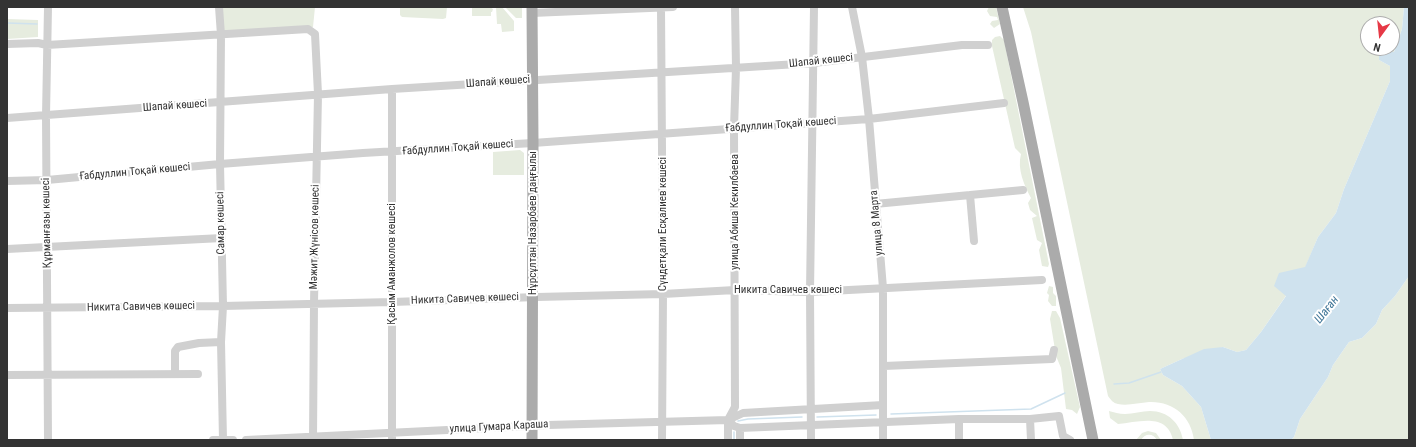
<!DOCTYPE html>
<meta charset="utf-8">
<style>
body{margin:0}
#map{position:relative;width:1416px;height:447px;overflow:hidden;background:#fff;font-family:"Roboto Condensed",sans-serif}
canvas{display:block}
.frame{position:absolute;inset:0;border:8px solid #333;pointer-events:none}
.north{position:absolute;left:1360px;top:16px;width:40px;height:40px;box-sizing:border-box;background:#fff;border:1px solid #adadad;border-radius:50%;rotate:195deg;font-size:11px;font-weight:700;line-height:16px;text-align:center;color:#333}
.north::after{content:'';display:block;margin:auto;width:14px;height:18px;background:#e63946;clip-path:polygon(50% 0,100% 100%,50% 72%,0 100%)}
</style>
<div id="map">
<canvas width="1416" height="447"></canvas>
<div class="frame"></div>
<div class="north">N</div>
</div>
<script>
const ctx = document.querySelector('canvas').getContext('2d');
ctx.lineJoin = 'round';
function fill(path, color) {
  ctx.fillStyle = color;
  ctx.fill(path, 'evenodd');
}
function stroke(path, color, width, dash) {
  ctx.strokeStyle = color;
  ctx.lineWidth = width;
  ctx.lineCap = dash ? 'butt' : 'round';
  ctx.setLineDash(dash || []);
  ctx.stroke(path);
}
function label(font, color, halo, rows, align = 'center') {
  ctx.font = font + ' "Roboto Condensed",sans-serif';
  ctx.lineWidth = 4;
  ctx.setLineDash([]);
  ctx.textBaseline = 'middle';
  ctx.strokeStyle = halo;
  ctx.fillStyle = color;
  for (const [text, x, y, turn = 0] of rows) {
    ctx.save();
    ctx.translate(x, y);
    ctx.rotate((+turn || 0) * Math.PI / 180);
    ctx.textAlign = isNaN(turn) ? turn : align;
    if (halo) ctx.strokeText(text, 0, 0);
    ctx.fillText(text, 0, 0);
    ctx.restore();
  }
}
const green = new Path2D(`
 M221 7H315L313 27 222 32Z
 M400 7H447L446 18 443 19 402 17 400 15Z
 M472 7H490L493 9 492 12H491V16H472Z
 M496 7H502L514 21V31L502 32 501 24H497Z
 M505 7H522V18H516Z
 M989 7H996L1000 24 994 28 990 24 992 21 998 20 997 17 990 16 987 11Z
 M1023 7H1404L1402 29 1394 52 1379 60 1390 66V81L1344 189 1336 213 1318 237 1305 268 1261 332 1246 350 1237 352 1223 347 1182 359 1160 369 1163 375 1182 386 1201 407 1211 440H1194C1191 416 1173 401 1149 402 1139 403 1127 406 1118 404 1113 403 1111 400 1108 396L1031 32ZM1368 24H1392V48H1368Z
 M7 19 38 20V37L7 39Z
 M1000 36 1004 40 1049 264 1048 267 1042 266 1039 250 1042 243 1037 240 1032 218 1037 216 1030 210 1028 203 1031 198C1024 185 1017 169 1021 154L1015 148 992 46V40L995 37Z
 M520 150 524 153V175H493V152Z
 M1409 276V440H1291L1294 437 1300 419 1328 377 1333 365 1349 342 1362 338 1376 324 1382 310 1395 296Z
 M1049 286 1053 287V293L1056 296V306H1052L1048 301 1049 295 1047 293Z
 M1052 311H1056L1060 318 1080 407 1077 414 1072 410 1066 409 1061 368 1056 356 1050 319Z
 M1109 411C1114 412 1119 414 1125 414 1133 414 1142 411 1150 411 1168 411 1180 423 1183 440H1173C1167 412 1138 422 1118 424L1110 418Z
 M1148 431 1156 433 1161 440H1157C1153 433 1145 433 1141 440H1136L1142 433Z`);
const water = new Path2D(`
 M1404 7H1409V276L1395 296 1382 310 1376 324 1362 338 1349 342 1333 365 1328 377 1300 419 1294 437 1291 440H1211L1201 407 1182 386 1163 375 1160 369 1204 349 1223 347 1237 352 1246 350 1261 332 1286 296 1274 286 1279 273 1305 267 1318 237 1336 213 1344 189 1390 81V66L1379 60V53L1385 50 1394 52 1402 29Z`);
const stream = new Path2D(`
 M7 23 37 24
 M1114 384 1129 383 1161 372
 M891 414 1031 409 1065 393
 M817 417 876 415
 M738 421 748 419 802 417
 M734 440V432`);
const minor = new Path2D(`
 M48 7 46 116 48 440
 M219 7 221 35 220 164 223 306 221 342 223 440
 M661 7 663 294 662 440
 M852 7 862 57 869 119 883 288V440
 M532 13 673 7
 M7 44 38 43 47 45 308 29 315 34 318 94 314 303 313 440
 M7 118 392 89 814 63 962 45H988
 M7 181 47 180 220 164 363 153 533 143 869 119 1004 103
 M970 195 974 241
 M875 204 1023 190
 M7 249 222 238
 M7 308 223 306 392 302 537 297 663 294 735 290 810 292 1042 280
 M884 366 1052 359 1054 350
 M175 374V351L178 347 199 343 221 342
 M7 375 198 374
 M959 419V440
 M1030 419 1031 440
 M728 420 734 426 740 428 959 419H1030L1059 416 1063 436 1070 440
 M213 440H233
 M246 440 548 425 728 420 743 413 883 405
 M392 440V89
 M728 440V420L735 407 734 128 736 68 735 7
 M740 440V428
 M811 440 810 292 814 7`);
const major = new Path2D(`
 M532 7 533 143 532 440
 M1002 7 1023 102 1093 440`);
const streetNames = [
 ["Шапай көшесі",821,61,-6],
 ["Шапай көшесі",498,82,-4],
 ["Шапай көшесі",175,106,-4],
 ["Ғабдуллин Тоқай көшесі",781,125,-4],
 ["Ғабдуллин Тоқай көшесі",458,148,-4],
 ["Ғабдуллин Тоқай көшесі",135,172,-5],
 ["улица Абиша Кекилбаева",735,212,-90],
 ["Құрманғазы көшесі",47,223,-91],
 ["Самар көшесі",221,223,-91],
 ["Нұрсұлтан Назарбаев даңғылы",533,223,-90],
 ["улица 8 Марта",877,223,-95],
 ["Сүндетқали Есқалиев көшесі",663,224,-90],
 ["Мәжит Жүнісов көшесі",315,237,-89],
 ["Қасым Аманжолов көшесі",392,264,-90],
 ["Никита Савичев көшесі",788,290],
 ["Никита Савичев көшесі",465,299,-2],
 ["Никита Савичев көшесі",141,307,-1],
 ["улица Гумара Караша",499,427,-3]
];
const waterNames = [
 ["Шаған",1327,310,-52]
];
fill(green, '#e6ecdf');
fill(water, '#cfe2ee');
stroke(stream, '#cfe2ee', 1.5);
stroke(minor, '#d0d0d0', 8);
stroke(major, '#ababab', 11);
label('11px', '#333', '#fff', streetNames);
label('italic 12px', '#3f7597', '#fff', waterNames);
</script>
